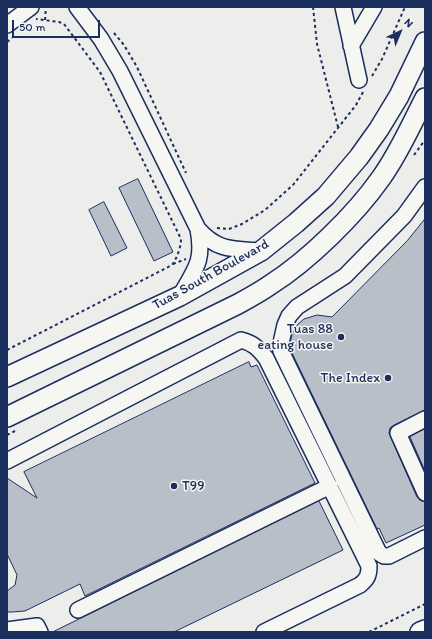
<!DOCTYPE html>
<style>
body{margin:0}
#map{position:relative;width:432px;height:639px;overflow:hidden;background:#edeeec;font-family:Itim,sans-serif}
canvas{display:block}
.frame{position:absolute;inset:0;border:8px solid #1b2f5e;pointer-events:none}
.north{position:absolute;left:380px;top:12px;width:40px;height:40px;-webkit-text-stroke:3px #f6f6f2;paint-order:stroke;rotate:44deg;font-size:11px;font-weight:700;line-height:16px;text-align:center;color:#1b2f5e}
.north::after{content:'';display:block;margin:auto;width:14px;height:18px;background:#1b2f5e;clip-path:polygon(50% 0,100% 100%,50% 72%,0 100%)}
.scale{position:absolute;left:12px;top:20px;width:88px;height:18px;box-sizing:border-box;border:2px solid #1b2f5e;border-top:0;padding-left:5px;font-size:12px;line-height:14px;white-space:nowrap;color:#1b2f5e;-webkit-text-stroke:3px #f6f6f2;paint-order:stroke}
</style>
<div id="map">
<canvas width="432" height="639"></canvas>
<div class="frame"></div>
<div class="north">N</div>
<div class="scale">50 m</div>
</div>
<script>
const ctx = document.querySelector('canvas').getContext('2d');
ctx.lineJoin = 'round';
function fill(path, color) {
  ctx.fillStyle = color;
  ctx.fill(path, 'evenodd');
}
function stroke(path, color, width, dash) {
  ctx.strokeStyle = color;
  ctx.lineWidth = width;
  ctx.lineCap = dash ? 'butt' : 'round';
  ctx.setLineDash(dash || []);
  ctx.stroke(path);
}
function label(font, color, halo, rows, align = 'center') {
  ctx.font = font + ' Itim,sans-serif';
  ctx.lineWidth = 3;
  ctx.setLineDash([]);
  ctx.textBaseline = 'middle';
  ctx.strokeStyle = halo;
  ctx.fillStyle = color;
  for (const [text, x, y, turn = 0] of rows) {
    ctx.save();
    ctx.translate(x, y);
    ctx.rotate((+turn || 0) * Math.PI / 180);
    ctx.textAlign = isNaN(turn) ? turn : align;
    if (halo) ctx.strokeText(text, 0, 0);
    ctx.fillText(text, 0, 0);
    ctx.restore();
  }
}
const building = new Path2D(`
 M138 179 173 252 154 261 119 188Z
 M104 202 127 248 111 256 89 210Z
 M425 219V410L394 425 390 428 389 433 417 497 420 500 425 502V525L386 543 379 528 377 529 291 351 290 343 292 334 298 324 304 319 317 315 332 317 407 241Z
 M249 362 251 367 257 365 315 483 85 596 80 584 25 611 12 612H7V591L15 585 17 575 7 554V478L37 498 24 472Z
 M425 429V471L410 437Z
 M319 501 343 550 174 632H53Z`);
const path = new Path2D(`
 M313 7 317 44 338 127
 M45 20 46 7
 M114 33 124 45 137 67 186 173
 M7 42 12 38
 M372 76 382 59 405 7
 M414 155 425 140
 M217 228 229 229 242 224 265 210 293 185 356 105 363 92
 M173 264 186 259
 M7 350 172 265C177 258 181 247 181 239L100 72 64 24 59 22 36 19
 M7 435 15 431
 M369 632 425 604`);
const minor = new Path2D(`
 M77 7 101 39 120 71 198 229C204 261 196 268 180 296
 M343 7 359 80
 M7 25 31 7
 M351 46 374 7
 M425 187 404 216 345 276 297 307 289 316 285 325 281 343V351L379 553 384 556H389L425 538
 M198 229C217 251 233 249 261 251
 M425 419 398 433 425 493
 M7 461 241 340C253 343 258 348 266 358L369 566C369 576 367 579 360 585L264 632
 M78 610 330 486
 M7 630 37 626 40 632`);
const major = new Path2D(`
 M7 377 180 296 261 251 296 223 326 196 359 157 379 129 399 96 425 42
 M7 417 238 304C249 298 260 292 270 285 308 261 355 215 381 178 399 153 411 125 425 98
 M420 632 425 630`);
const markers = [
 [341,337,4,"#1b2f5e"],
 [388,378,4,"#1b2f5e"],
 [174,486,4,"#1b2f5e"]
];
const streetNames = [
 ["Tuas South Boulevard",211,275,-29]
];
const poiNames = [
 ["Tuas 88",333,329],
 ["eating house",333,345],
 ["The Index",380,378],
 ["T99",182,486,"left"]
];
fill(building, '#b9bfc8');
stroke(building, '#1b2f5e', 1);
stroke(minor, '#1b2f5e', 18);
stroke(major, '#1b2f5e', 22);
stroke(path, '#1b2f5e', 2, [3, 3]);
stroke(minor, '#f6f6f2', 15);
stroke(major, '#f6f6f2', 19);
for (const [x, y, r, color] of markers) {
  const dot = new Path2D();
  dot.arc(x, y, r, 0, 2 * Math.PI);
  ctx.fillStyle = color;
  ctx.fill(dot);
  stroke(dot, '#f6f6f2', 1.5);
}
label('14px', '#1b2f5e', '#f6f6f2', streetNames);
label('14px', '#1b2f5e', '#f6f6f2', poiNames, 'right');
</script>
